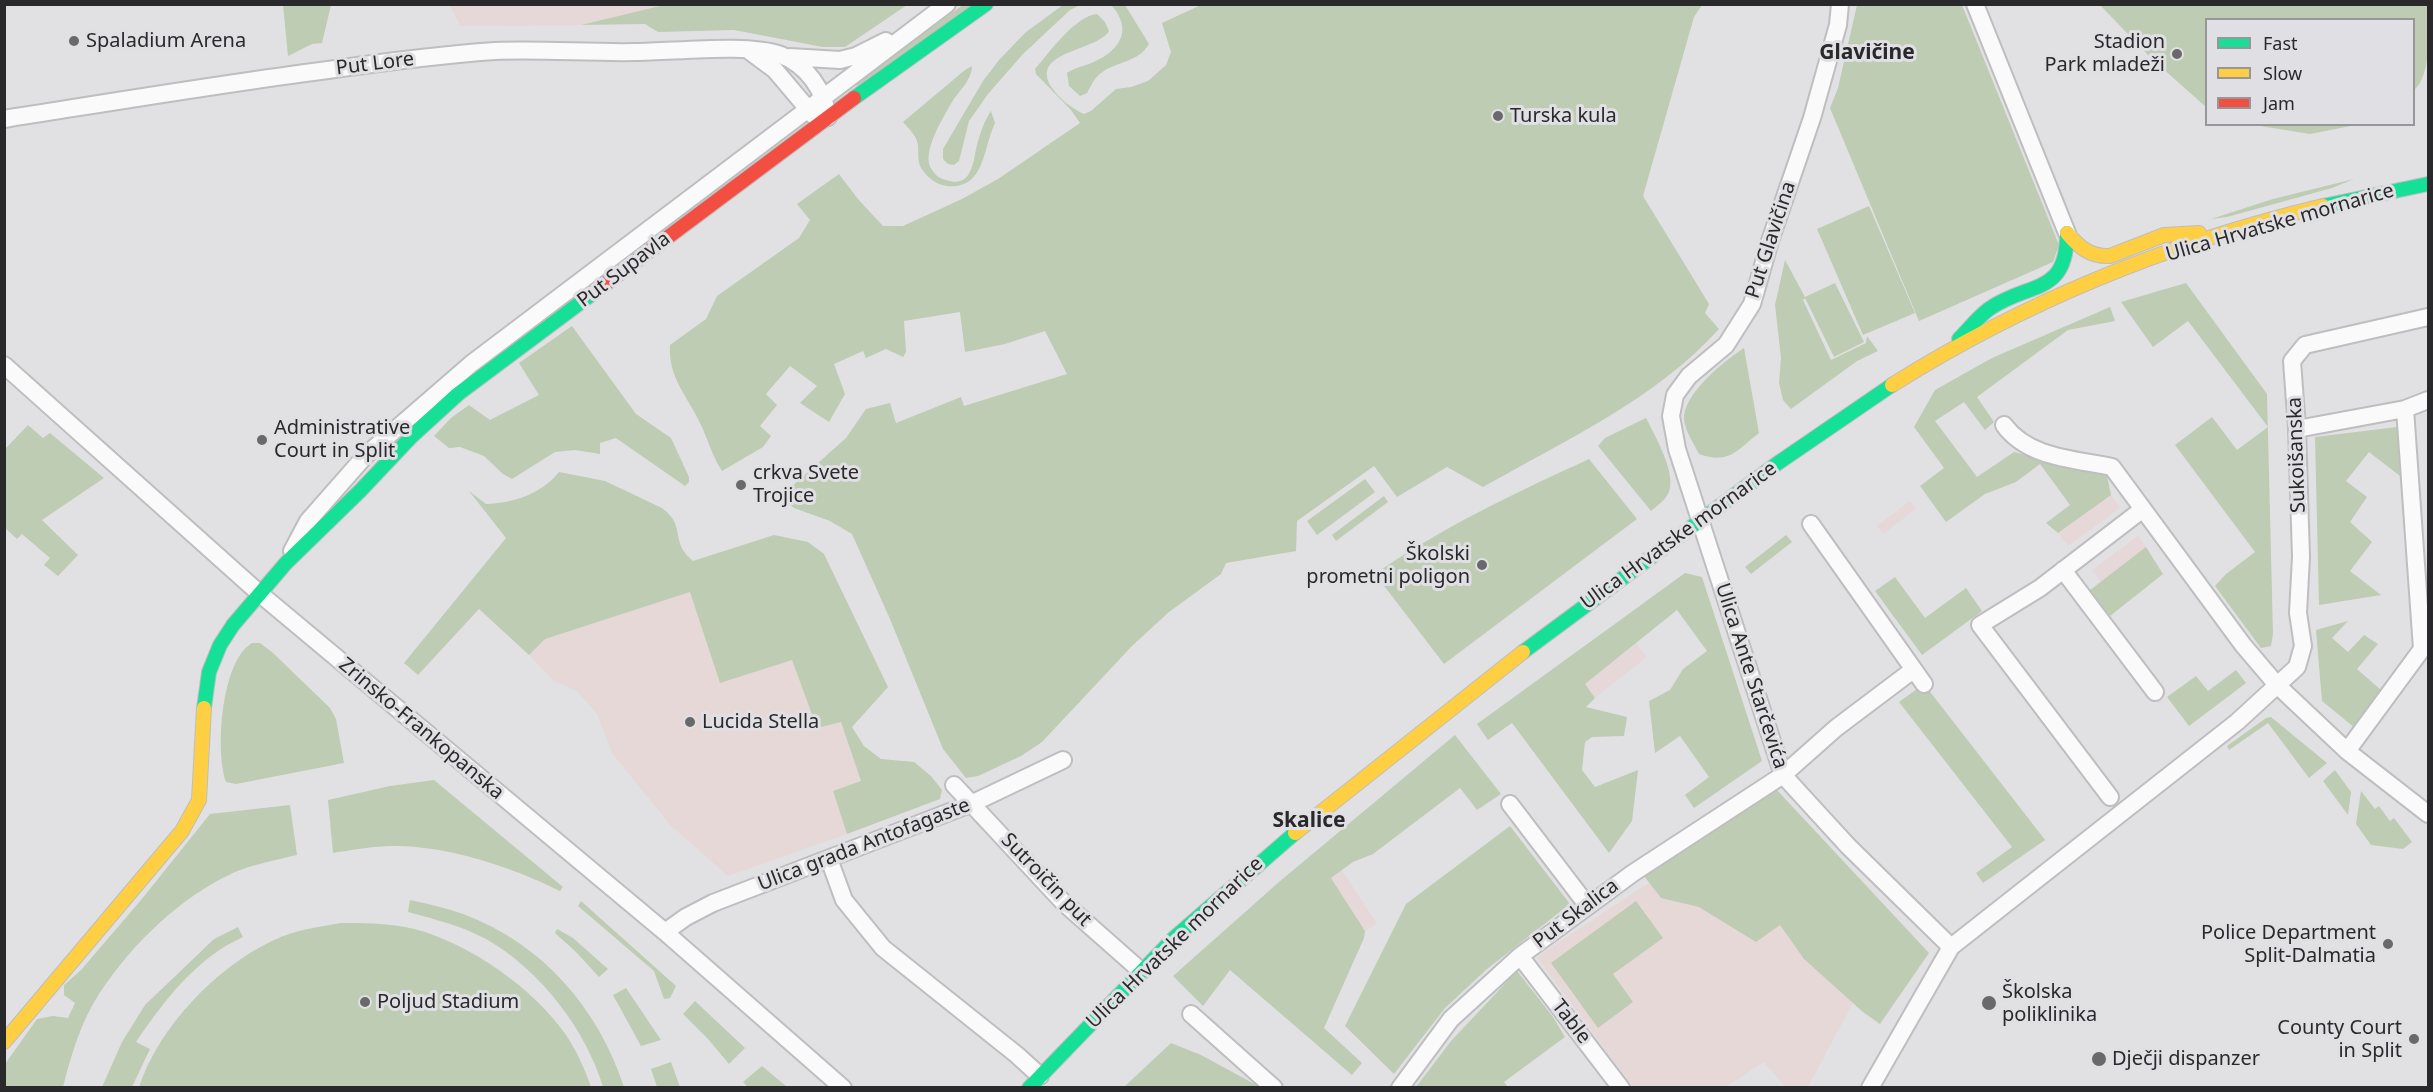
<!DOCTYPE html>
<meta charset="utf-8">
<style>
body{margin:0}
#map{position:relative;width:2433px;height:1092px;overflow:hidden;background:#e1e1e3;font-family:"Noto Sans",sans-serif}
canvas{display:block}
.frame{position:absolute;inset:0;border:6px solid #29292b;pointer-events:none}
.legend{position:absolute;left:2205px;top:18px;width:210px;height:108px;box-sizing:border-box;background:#e0e0e4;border:2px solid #97979a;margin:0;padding:8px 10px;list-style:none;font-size:18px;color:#29292b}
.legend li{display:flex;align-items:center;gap:12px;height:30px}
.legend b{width:30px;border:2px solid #97979a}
</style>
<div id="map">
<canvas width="2433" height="1092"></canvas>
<div class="frame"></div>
<ul class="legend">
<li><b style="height:8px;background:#16e098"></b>Fast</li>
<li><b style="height:8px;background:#ffcf43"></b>Slow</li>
<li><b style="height:8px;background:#f24e42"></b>Jam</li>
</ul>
</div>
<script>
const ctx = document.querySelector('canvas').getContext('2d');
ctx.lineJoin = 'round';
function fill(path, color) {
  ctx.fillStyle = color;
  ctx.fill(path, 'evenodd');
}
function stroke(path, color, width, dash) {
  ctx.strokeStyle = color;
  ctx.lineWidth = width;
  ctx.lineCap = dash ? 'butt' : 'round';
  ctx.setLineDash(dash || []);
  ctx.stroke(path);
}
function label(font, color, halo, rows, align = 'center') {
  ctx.font = font + ' "Noto Sans",sans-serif';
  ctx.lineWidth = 6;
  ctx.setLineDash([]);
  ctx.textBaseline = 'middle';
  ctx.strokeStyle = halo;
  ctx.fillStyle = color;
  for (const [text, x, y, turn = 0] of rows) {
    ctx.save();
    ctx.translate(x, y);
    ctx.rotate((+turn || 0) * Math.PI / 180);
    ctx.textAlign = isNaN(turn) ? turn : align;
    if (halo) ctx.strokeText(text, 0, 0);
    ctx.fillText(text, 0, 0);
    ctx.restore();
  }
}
const industrial = new Path2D(`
 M449 5H664L581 25 461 26Z
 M2111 495 2120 508 2068 546 2058 533Z
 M1910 501 1916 509 1883 534 1877 526Z
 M2138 536 2146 547 2101 582 2092 570Z
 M1636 644 1647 657 1595 698 1584 684Z
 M1342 870 1377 924 1365 931 1331 878Z`);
const education = new Path2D(`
 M690 592 720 683 792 660 817 728 841 721 861 781 833 791 847 834 728 876 671 826 612 753 597 714 577 691 554 681 529 655 544 639Z
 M1746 818 1864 982 1808 1087H1785L1764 1062 1726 1087H1633L1537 957Z`);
const green = new Path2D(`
 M1203 4 1702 5 1694 17 1643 196 1709 304 1705 313 1719 329C1656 399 1564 441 1483 487L1447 467 1397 497 1374 466 1297 521 1296 551 1226 563 1221 574 1169 612 1132 646 1042 742 1021 756 978 776 966 778 943 749 890 619 852 534 830 521 794 508 786 501 789 489 846 438 866 409 890 403 896 423 961 397 964 406 1067 374 1045 331 1005 344 965 352 960 312 904 321 906 352 903 357 886 349 866 358 863 351 834 364 845 394 829 422 800 403 817 386 790 366 766 394 777 405 760 426 771 436 763 447 722 471C712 456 708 439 700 423 687 395 668 378 670 345L706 319 717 296 799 238 810 220 797 204 839 174 858 199 883 226H903L962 199 998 179 1080 123 1071 110 1036 74 1035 69C1049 53 1075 16 1097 14L1105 22 1109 31C1096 52 1028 51 1052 88 1061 100 1071 108 1084 114L1091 111 1116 89 1131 87 1148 81 1166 65 1171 52 1162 23Z
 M283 5H331L322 43 312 44 288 56Z
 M664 5V4L907 5 845 47H823L734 30 658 32 645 24 581 25Z
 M963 5H971L859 88 854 82Z
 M1063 5H1080L1070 10 1023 54 988 94 969 121 959 161 954 165 948 164 943 159V149L983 81 999 60 1026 32Z
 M1111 5H1125L1149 44C1138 63 1117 61 1101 73 1094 78 1091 86 1087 93L1080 96 1069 86 1067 73C1074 68 1081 67 1089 64 1118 53 1135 31 1111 5Z
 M1857 5H1962L2059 245 2053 262 1919 321 1830 108 1838 88Z
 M2100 5H2428C2429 26 2432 76 2414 90V20H2206V107L2152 59Z
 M972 66C972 80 959 91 952 102 943 118 920 154 932 170 936 176 939 178 946 180 972 189 973 162 977 145 980 134 984 121 991 111L995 123C983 148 985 190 947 186 936 185 927 177 921 168 916 159 920 149 917 141 915 134 907 127 903 122L965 70Z
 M2254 125 2356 124V125L2310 134Z
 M2354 179 2332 188 2227 217 2211 219 2273 199Z
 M1869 206 1915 313 1863 335 1817 229Z
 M1785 260 1805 297 1835 283 1864 342 1834 357 1805 298 1803 300 1831 360 1866 343 1867 336 1878 351 1857 361 1791 409 1783 400 1779 383 1781 358 1775 305Z
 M2186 283 2267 394 2273 634 2271 646 2261 648 2215 586 2226 574 2255 552 2175 445 2212 417 2237 450 2268 427 2188 321 2153 347 2121 302Z
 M2110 307 2115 321 2068 330 1977 397 1994 422 1985 430 1964 402 1935 421 1977 477 2014 452 2107 476 2111 495 2058 533 2046 523 2070 505 2040 464 2016 482 1985 494 1946 522 1920 486 1944 468 1914 427 1935 390 1992 358Z
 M572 326 636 414 671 438 689 477V482L685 486 616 438 600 443V454L575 450 555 452 512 479 503 474 484 456 460 447 449 448 434 436 451 418 469 405 490 420 539 395 519 363Z
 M1744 348 1759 433C1737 450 1729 465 1699 454 1694 444 1685 431 1684 419 1683 394 1724 361 1744 348Z
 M1646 418C1655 436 1678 475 1668 494 1664 501 1657 506 1651 511L1598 446 1605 438Z
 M28 425 43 438 50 433 104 478 42 520 78 555 58 576 44 565 50 558 22 534 17 539 5 528V449Z
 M2397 427 2400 476 2369 452 2346 481 2367 497 2350 522 2372 542 2350 571 2381 595 2319 605 2315 437Z
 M1589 459 1637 519 1444 664 1375 574C1441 528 1515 493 1589 459Z
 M559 472 605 481 662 508C682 523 674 533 683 550 685 554 690 558 693 561L774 535 808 542 824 554 888 687 852 727 864 746 881 759 914 762 931 776 942 790 940 799 847 834 833 791 861 781 841 722 817 728 792 660 720 683 690 592 545 639 529 655 479 609 418 675 404 663 506 538 469 491 486 504C514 503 541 494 559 472Z
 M1365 479 1375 492 1317 535 1307 521Z
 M1384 496 1388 502 1336 541 1332 535Z
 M1786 535 1792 542 1751 574 1745 567Z
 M2146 547 2163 574 2110 616 2090 590Z
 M1685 573 1702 577 1762 761 1694 808 1685 795 1709 777 1680 736 1655 753 1649 701 1670 690 1683 669 1707 651 1677 610 1585 684 1595 698 1586 707 1627 717 1624 736 1592 737 1585 742 1582 770 1595 787 1638 770 1632 821 1609 853 1512 723 1488 740 1477 724Z
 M1895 577 1925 618 1966 588 1982 611 1922 655 1875 591Z
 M2348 621 2332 638 2348 652 2364 635 2378 644 2357 669 2381 690 2355 728 2322 701 2316 630Z
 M252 643H260L272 652 330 708 336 719 344 763 236 784 226 782C215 751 221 661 252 643Z
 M2236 670 2246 683 2189 726 2167 697 2196 676 2208 691Z
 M1924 684 2049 845 2045 840 1983 883 1976 873 2012 847 1899 702Z
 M2271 717 2327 763 2309 778 2268 723 2229 750 2227 746 2266 718Z
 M1455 735 1501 794 1477 810 1460 788 1373 854 1353 862 1331 878 1365 931 1364 938 1324 1028 1362 1063 1352 1075 1230 970 1203 1006 1173 976 1279 882Z
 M2335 770 2351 792 2348 815 2323 781Z
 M434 780 563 887 560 891C512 867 446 845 392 846 373 846 352 850 333 853L328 800 390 786Z
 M1776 789 1929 953 1880 1024 1863 1012 1804 959 1780 925 1756 942 1699 907 1661 898 1644 876Z
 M2361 791 2375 809 2379 806 2390 821 2394 818 2412 842 2403 849 2371 845 2356 824Z
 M290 805 297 855C276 860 254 864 235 872 180 897 132 944 99 994 81 1022 71 1055 63 1087L5 1088V1064L37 1019 53 1016 68 1018 75 1003 64 995V985L81 970 141 900 210 814Z
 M1510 826 1570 904 1487 969 1445 1008 1394 1074 1345 1026 1406 904Z
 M410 900C428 904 446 908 463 914 543 944 598 1008 624 1087H603C586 1029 539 969 486 939 462 926 434 919 408 912Z
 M581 901 676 986 670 998 664 999 654 971 578 906Z
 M1636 901 1663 938 1613 974 1633 1002 1598 1028 1551 963Z
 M341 923C362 923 383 923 405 927 459 937 527 983 560 1027 574 1044 584 1067 591 1087H139C159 1027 216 967 274 940 295 930 318 927 341 923Z
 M238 927 243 937C196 958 164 1001 136 1042L150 1049 132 1087H102L122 1042 145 1005 214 939Z
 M557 929 573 938 608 969 599 977 576 952 555 933Z
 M1517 971 1553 1017 1565 1037 1504 1082 1508 1087H1416L1451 1041Z
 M626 988 661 1040 641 1046 613 995Z
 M695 1001 745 1048 729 1064 708 1039 683 1014Z
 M1171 1043 1201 1055 1260 1087H1124Z
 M671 1062 680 1087H657L651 1069Z
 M762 1066 787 1087H748L743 1082Z`);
const street = new Path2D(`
 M1840 4 1838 25 1812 118 1770 241 1752 304 1726 345 1689 376 1675 395 1671 416 1677 449 1783 775 1848 846 1951 947
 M1975 4 2067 233
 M790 57 840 60 856 56 886 41
 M4 119C112 102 220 84 328 70 384 62 439 55 495 51 542 49 589 53 636 52 674 52 748 43 781 55 807 65 824 90 828 117L813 115 775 70 748 50
 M4 365 259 593 665 932 843 1088
 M2405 409 2422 649
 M2004 425C2028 458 2074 459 2112 467L2243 645 2277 685 2347 751 2428 814
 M2297 429 2405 409 2428 400
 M1811 524 1924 684
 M292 551 308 521 366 455 471 364 947 4
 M2063 570 2155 692
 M2347 751 2422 649 2428 646
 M954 785 1064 903 1141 971
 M2110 797 1980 625 2040 588 2143 509
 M1510 804 1587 905
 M829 859 844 900 883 948 1017 1055 1040 1076
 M665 932 686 917 713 903 973 803 1063 760
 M1520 956 1621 1088
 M1191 1014 1274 1088
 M1400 1088 1451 1019 1520 956 1633 873 1783 775 1836 728 1913 670
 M1870 1088 1951 947 2237 722 2297 667 2303 646 2298 613 2301 557 2297 429 2292 361 2305 345 2428 317`);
const fast = new Path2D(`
 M854 98 986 4
 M2323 206 2428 184
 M1959 339C1969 329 1978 317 1989 309 2028 281 2067 297 2067 233
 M1523 652 1778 463 1892 385
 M204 708 209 672 220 645 233 625 286 563 360 491 412 436 458 394 608 282
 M1029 1088 1174 938 1295 833`);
const slow = new Path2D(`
 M2067 233C2079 247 2090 257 2110 256L2164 235 2199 233
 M1892 385C2024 302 2172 242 2323 206
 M1295 833 1523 652
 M4 1042 182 831 199 800 204 708`);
const jam = new Path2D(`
 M608 282 854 98`);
const markers = [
 [74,41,6,"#69696b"],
 [2177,54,6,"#69696b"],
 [1498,116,6,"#69696b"],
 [262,440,6,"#69696b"],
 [741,485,6,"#69696b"],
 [1482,565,6,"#69696b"],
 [690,722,6,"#69696b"],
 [2388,944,6,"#69696b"],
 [365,1002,6,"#69696b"],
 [1989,1003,8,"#69696b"],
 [2414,1039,6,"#69696b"],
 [2099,1059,8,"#69696b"]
];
const poiNames = [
 ["Spaladium Arena",86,41],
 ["Stadion",2165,42,"right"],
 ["Park mladeži",2165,65,"right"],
 ["Turska kula",1510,116],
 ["Administrative",274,428],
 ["Court in Split",274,451],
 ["crkva Svete",753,473],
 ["Trojice",753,496],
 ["Školski",1470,554,"right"],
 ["prometni poligon",1470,577,"right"],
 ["Lucida Stella",702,722],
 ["Police Department",2376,933,"right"],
 ["Split-Dalmatia",2376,956,"right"],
 ["Školska",2002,992],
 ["poliklinika",2002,1015],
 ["Poljud Stadium",377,1002],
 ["County Court",2402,1028,"right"],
 ["in Split",2402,1051,"right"],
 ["Dječji dispanzer",2112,1059]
];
const streetNames = [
 ["Put Lore",375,64,-7],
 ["Ulica Hrvatske mornarice",2280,223,-16],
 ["Put Glavičina",1771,240,-72],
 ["Put Supavla",624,270,-37],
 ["Sukoišanska",2297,455,-92],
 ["Ulica Hrvatske mornarice",1679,536,-36],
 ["Ulica Ante Starčevića",1751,676,72],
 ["Zrinsko-Frankopanska",421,729,40],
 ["Ulica grada Antofagaste",864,845,-21],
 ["Sutroičin put",1046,880,46],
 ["Put Skalica",1576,914,-37],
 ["Ulica Hrvatske mornarice",1175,943,-44],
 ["Table",1571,1022,52]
];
const neighbourhoodNames = [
 ["Glavičine",1867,53],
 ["Skalice",1309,821]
];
fill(industrial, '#e6d7d8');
fill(education, '#e6d8d6');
fill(green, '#bdccb2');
stroke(street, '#bebec0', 20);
stroke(fast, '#bebec0', 16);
stroke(slow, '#bebec0', 16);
stroke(jam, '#bebec0', 16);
stroke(street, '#fafafb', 16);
stroke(fast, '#16e098', 14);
stroke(slow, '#ffcf43', 14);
stroke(jam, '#f24e42', 14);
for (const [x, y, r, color] of markers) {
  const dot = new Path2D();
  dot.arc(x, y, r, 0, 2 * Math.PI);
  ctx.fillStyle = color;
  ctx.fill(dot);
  stroke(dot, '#e0e0e4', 2);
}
label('20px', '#29292b', '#e0e0e4', poiNames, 'left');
label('20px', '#29292b', '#e0e0e4', streetNames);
label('bold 21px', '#29292b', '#e0e0e4', neighbourhoodNames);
</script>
